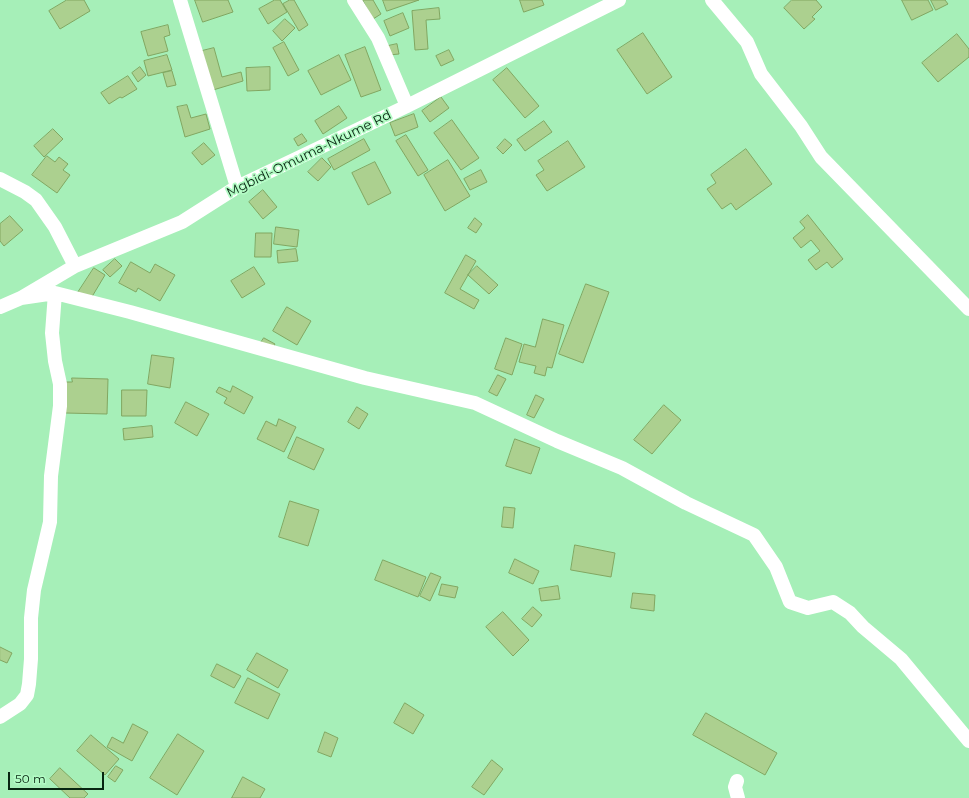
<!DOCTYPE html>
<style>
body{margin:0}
#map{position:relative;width:969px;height:798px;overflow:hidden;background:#a6efb8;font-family:Montserrat,sans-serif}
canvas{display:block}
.scale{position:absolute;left:8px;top:772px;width:96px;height:18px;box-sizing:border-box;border:2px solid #072511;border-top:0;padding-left:5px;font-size:12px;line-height:14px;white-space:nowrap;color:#072511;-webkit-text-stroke:3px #b3fcc5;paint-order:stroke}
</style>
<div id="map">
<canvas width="969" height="798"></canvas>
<div class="scale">50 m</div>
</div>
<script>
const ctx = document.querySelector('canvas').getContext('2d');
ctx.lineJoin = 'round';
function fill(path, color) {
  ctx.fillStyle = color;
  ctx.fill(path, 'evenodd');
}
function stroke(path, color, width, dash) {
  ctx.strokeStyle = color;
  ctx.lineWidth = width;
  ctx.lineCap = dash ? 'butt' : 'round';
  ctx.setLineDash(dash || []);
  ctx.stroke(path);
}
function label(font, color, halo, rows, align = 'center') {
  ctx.font = font + ' Montserrat,sans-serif';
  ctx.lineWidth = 3.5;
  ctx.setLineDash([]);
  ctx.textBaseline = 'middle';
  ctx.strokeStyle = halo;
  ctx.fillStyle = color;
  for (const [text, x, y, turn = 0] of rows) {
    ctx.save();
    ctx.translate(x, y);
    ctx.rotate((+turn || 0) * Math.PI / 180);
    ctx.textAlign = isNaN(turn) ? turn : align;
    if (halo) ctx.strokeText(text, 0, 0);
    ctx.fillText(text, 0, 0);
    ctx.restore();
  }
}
const building = new Path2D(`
 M67 0H84L90 11 60 29 49 11Z
 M195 0H228L233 12 203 22Z
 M275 0H280L287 12 268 24 259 9Z
 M290 0H294L308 25 299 31 283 4Z
 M363 0H373L381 14 373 19Z
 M383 0H419L387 11Z
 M520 0H542L544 5 524 12Z
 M792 0H816L822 7 812 17 815 19 804 29 784 8Z
 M902 0H928L933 10 912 20Z
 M931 0H945L948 4 936 10Z
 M439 8 440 19 426 20 428 49 415 50 412 11Z
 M403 13 409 28 390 36 384 21Z
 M285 19 295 28 282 41 273 31Z
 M168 25 170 35 164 37 168 51 148 56 141 32Z
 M643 33 672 77 647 94 617 50Z
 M957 34 969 49V57L938 82 922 63Z
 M284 42 299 70 288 76 273 48Z
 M397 44 399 54 389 55 388 46Z
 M365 47 381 90 361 97 345 55Z
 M214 48 222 77 241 72 243 81 213 90 202 51Z
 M449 50 454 60 441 66 436 56Z
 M167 55 172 70 148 76 144 61Z
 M339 55 351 80 321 95 308 71Z
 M140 67 146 75 138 82 132 73Z
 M270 67V90L247 91 246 68Z
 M507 68 539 106 525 118 493 80Z
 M172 71 176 85 167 87 163 73Z
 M128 76 137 89 122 98 120 97 109 104 101 93Z
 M441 97 449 108 430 122 422 111Z
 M187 105 191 118 206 114 210 129 185 137 177 107Z
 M339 106 347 118 323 134 315 121Z
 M414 114 418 127 395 136 390 123Z
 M452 120 479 158 461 170 434 133Z
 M544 121 552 132 525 151 517 140Z
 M53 129 63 139 44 157 34 146Z
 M302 134 307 141 298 146 294 139Z
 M406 135 428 170 418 176 396 141Z
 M364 139 370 150 334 170 328 159Z
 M505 139 512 145 503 154 497 148Z
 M568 141 585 167 547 191 536 175 544 170 538 161Z
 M204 143 215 155 202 165 192 153Z
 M746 149 772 184 736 210 731 203 722 209 707 189 716 183 711 175Z
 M47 156 55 162 59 157 68 164 63 170 70 175 57 193 32 175Z
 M322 158 331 167 318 181 308 172Z
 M448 160 470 196 445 211 424 175Z
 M375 162 391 193 368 205 352 173Z
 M481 170 487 182 470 190 464 179Z
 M263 190 277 207 263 219 249 202Z
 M808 215 843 259 832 268 827 262 816 270 808 260 820 251 811 240 801 248 793 238 805 228 800 222Z
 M10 216 23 230 4 246 0 241V224Z
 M475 218 482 224 476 233 468 228Z
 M276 227 299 230 297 247 274 244Z
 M256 233H272L271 257H255Z
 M296 249 298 261 278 263 277 251Z
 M466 255 476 261 460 289 479 300 474 309 445 293Z
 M115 259 122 266 110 277 103 270Z
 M131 262 150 273 155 264 175 275 160 301 138 288 136 292 119 283Z
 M477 266 498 285 489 294 468 275Z
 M254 267 265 284 242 298 231 281Z
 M94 268 105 275 87 305 75 297Z
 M586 284 609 292 583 363 559 354Z
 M287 307 311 321 297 345 273 331Z
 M543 319 564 325 552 368 547 367 545 376 534 373 536 366 519 362 524 344 535 347Z
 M264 338 275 344 270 353 258 347Z
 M506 338 522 344 512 375 495 369Z
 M152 355 174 358 170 388 148 384Z
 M498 375 506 379 497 396 489 392Z
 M72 378 108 379 107 414 65 413V382H72Z
 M233 386 253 397 244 414 224 403 227 398 216 392 219 387 230 392Z
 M122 390H147L146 416H122Z
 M536 395 544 399 534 418 527 415Z
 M186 402 209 414 197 436 175 423Z
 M664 405 681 420 652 454 634 440Z
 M357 407 368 414 359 429 348 422Z
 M279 419 296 427 284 452 257 439 266 421 276 426Z
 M152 426 153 437 124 440 123 429Z
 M297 437 324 449 314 470 288 458Z
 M515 439 540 448 531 474 506 466Z
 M290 501 319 510 308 546 279 537Z
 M504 507 515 508 513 528 502 527Z
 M575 545 615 553 611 577 571 570Z
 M515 559 539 571 533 584 509 573Z
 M383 560 426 577 418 597 375 580Z
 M431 573 441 577 430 601 420 596Z
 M442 584 458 587 455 598 439 595Z
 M558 586 560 599 541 601 539 589Z
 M633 593 655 595 654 611 631 608Z
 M533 607 542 615 532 627 522 619Z
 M503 612 529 640 513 656 486 627Z
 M0 647 12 653 7 663 0 660Z
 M257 653 288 670 278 688 247 670Z
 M217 664 241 676 234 688 211 676Z
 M248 678 280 694 268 719 235 703Z
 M405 703 424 715 413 734 394 723Z
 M706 713 777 753 765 775 693 735Z
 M133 724 148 732 132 761 107 747 112 737 123 743Z
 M325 732 338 738 331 757 318 752Z
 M178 734 204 751 177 795 150 778Z
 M91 735 119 759 105 775 77 751Z
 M492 760 503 769 484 795 472 787Z
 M116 766 123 770 115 782 108 777Z
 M60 768 88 794 84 798H70L50 779Z
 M243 777 265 789 260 798H232Z`);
const minor = new Path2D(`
 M180 0 237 187
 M354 0 378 38 407 106
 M712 0 747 42 761 74 801 126 821 157 969 309
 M0 179 25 192 36 200 55 227 75 266
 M21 298 55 293 130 312 365 378 475 403 557 441 622 468 686 503 754 535 776 567 790 602 808 608 833 602 850 613 863 627 901 659 969 741
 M0 307 21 298 75 266 182 222 237 187 407 106 619 0
 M0 717 20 704 27 695 29 684 31 659V618L34 590 50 522 51 476 60 406V384L55 361 52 333 55 293
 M737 781 735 787 738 798`);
const streetNames = [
 ["Mgbidi-Omuma-Nkume Rd",309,154,-26]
];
fill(building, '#acd08f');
stroke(building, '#81a661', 1);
stroke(minor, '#fff', 14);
label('13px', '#072511', '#b3fcc5', streetNames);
</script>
